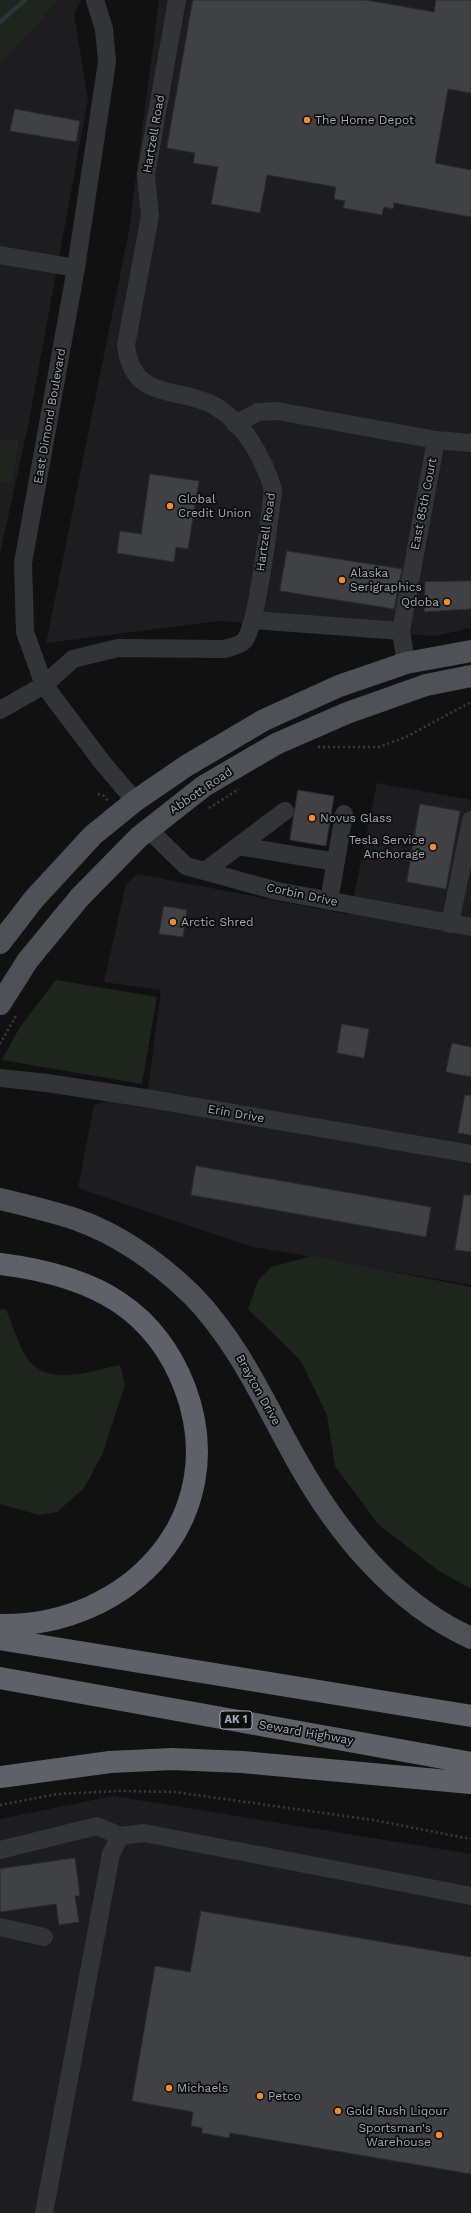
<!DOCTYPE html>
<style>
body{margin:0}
canvas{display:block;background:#111112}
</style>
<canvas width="471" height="2213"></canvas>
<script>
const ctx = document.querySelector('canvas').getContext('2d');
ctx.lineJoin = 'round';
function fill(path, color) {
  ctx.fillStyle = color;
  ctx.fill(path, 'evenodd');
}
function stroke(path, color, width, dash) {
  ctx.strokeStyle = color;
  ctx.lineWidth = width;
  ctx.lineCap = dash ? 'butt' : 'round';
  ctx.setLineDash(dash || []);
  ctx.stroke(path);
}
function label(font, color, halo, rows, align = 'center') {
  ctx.font = font + ' "Work Sans",sans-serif';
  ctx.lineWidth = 3.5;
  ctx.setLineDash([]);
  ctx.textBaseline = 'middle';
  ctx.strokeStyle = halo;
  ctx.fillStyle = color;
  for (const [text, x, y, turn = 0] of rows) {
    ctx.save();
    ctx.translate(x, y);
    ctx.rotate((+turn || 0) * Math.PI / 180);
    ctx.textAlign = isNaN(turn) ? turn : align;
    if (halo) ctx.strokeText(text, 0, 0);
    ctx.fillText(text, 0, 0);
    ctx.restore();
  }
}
const built = new Path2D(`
 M0 0H81L74 14 88 99 29 421 0 554Z
 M159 0H471V628L435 636 219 621 46 643 129 231Z
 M377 783 471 800V1285L249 1246 78 1188 94 1105 148 1090 161 990 104 982 126 884 138 874 350 915Z
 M113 1796 471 1854V2213H0V1819Z`);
const green = new Path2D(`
 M0 0H59L0 64Z
 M19 439 12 482 0 481V441Z
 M56 980 157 997 142 1084 2 1060 20 1027Z
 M312 1256 471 1287V1589L439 1571 378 1524 335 1466 327 1415 301 1361 248 1309 258 1281 271 1267Z
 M0 1309 6 1310C12 1323 21 1352 29 1361 52 1387 91 1371 120 1365L125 1385 102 1455 84 1488 57 1512 39 1515 0 1504Z`);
const stream = new Path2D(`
 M0 22 25 0`);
const building = new Path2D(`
 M193 0H366L434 12 436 0H471V93L448 89 435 163 471 170V217L394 203 393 209 384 207 382 215 343 208 345 201 334 199 336 187 267 175 260 213 211 204 218 167 193 163 195 153 167 148Z
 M15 109 80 121 76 142 10 131Z
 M150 474 199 481 188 549 176 547 174 562 117 553 120 531 141 534Z
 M287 551 402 569 394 609 280 591Z
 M471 581V609L424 612 425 582Z
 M298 790 334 796 326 846 290 840Z
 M420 804 460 811 446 889 407 882Z
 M164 906 187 910 183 937 159 934Z
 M342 1024 369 1029 364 1058 337 1053Z
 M452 1043 471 1047V1077L446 1072Z
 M465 1095H471V1135L458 1133Z
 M196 1166 431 1207 426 1237 191 1195Z
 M464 1195H471V1252L455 1250Z
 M75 1858 80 1896H75L79 1922 59 1925 56 1904 0 1912V1869Z
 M201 1911 471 1957V2174L230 2133 229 2138 202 2133V2128L191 2126 193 2112 132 2101 155 1966 190 1972Z`);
const path = new Path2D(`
 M318 747H379L406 737 471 702
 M98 794 103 795 108 801
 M209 808 239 789
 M0 1044 17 1014
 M0 1805 57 1794 119 1791 175 1792 373 1820 471 1839`);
const minor = new Path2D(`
 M95 0 104 29 107 62 76 268 23 563 25 632 44 685 102 762 135 801
 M0 255 76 268
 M235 424 258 412 277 411 436 440 471 443
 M253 620 401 631
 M406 663 401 631 436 440
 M0 710 44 685 73 659 118 648 224 649C231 647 239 646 244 641 257 627 270 515 273 490 264 458 243 421 213 405 176 386 132 401 126 345L150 216 146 175 177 0
 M148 829 186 866 277 891 471 927
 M238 846 336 862
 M205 871 285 811
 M329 901 344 814
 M450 924 471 820
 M0 1078 47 1083 145 1098 471 1154
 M0 1850 97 1826 120 1836
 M0 1927 44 1937
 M44 2213 111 1854 120 1836 144 1833 471 1896`);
const major = new Path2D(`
 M0 943 34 899 93 835 135 801 186 766 264 720 339 686 406 663 471 651
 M0 1004 28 960 80 897 139 837 204 786 276 744 347 713 426 685 471 676
 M0 1199C25 1205 50 1211 75 1219 118 1234 159 1263 192 1295 238 1342 264 1402 296 1459 336 1531 394 1603 471 1638`);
const highway = new Path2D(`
 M0 1264C40 1269 86 1280 120 1303 151 1324 172 1354 185 1388 233 1517 129 1627 0 1625
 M0 1639 471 1716
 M0 1678 471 1763
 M0 1777 110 1762 172 1759 242 1762 471 1783`);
const markers = [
 [307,120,4,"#f38c28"],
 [170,506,4,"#f38c28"],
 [342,580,4,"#f38c28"],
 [447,602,4,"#f38c28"],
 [312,818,4,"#f38c28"],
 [433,847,4,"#f38c28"],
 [173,922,4,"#f38c28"],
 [169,2088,4,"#f38c28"],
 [260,2096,4,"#f38c28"],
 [338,2111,4,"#f38c28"],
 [439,2135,4,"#f38c28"]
];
const shields = [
 [236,1720,32]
];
const shieldNames = [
 ["AK 1",236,1720]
];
const poiNames = [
 ["The Home Depot",315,120],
 ["Global",178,499],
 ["Credit Union",178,513],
 ["Alaska",350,573],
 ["Serigraphics",350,587],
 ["Qdoba",439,602,"right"],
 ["Novus Glass",320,818],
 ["Tesla Service",425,840,"right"],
 ["Anchorage",425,854,"right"],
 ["Arctic Shred",181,922],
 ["Michaels",177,2088],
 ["Petco",268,2096],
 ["Gold Rush Liqour",346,2111],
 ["Sportsman's",431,2128,"right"],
 ["Warehouse",431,2142,"right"]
];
const streetNames = [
 ["Hartzell Road",154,134,-80],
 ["East Dimond Boulevard",50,416,-80],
 ["East 85th Court",424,504,-79],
 ["Hartzell Road",266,532,-82],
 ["Abbott Road",201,791,-34],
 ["Corbin Drive",302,895,12],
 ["Erin Drive",236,1114,10],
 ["Brayton Drive",258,1390,61],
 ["Seward Highway",306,1733,10]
];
fill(built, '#1d1d1f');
fill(green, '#1d251d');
stroke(stream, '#293438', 4.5);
fill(building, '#404145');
stroke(building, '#2b2b2e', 1);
stroke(path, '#383b3e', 2.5, [2, 3]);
stroke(minor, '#323437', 18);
stroke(major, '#4e5156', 22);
stroke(highway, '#5e6268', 22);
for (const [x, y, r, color] of markers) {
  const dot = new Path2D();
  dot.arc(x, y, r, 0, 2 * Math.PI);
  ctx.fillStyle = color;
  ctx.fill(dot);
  stroke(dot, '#0c0c0d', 1.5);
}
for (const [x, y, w] of shields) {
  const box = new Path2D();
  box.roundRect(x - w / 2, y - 9, w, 18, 3);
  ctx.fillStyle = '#0c0c0d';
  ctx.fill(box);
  stroke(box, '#a2aab3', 1);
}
label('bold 11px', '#a2aab3', null, shieldNames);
label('12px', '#a2aab3', '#0c0c0d', poiNames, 'left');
label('12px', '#a2aab3', '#0c0c0d', streetNames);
</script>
